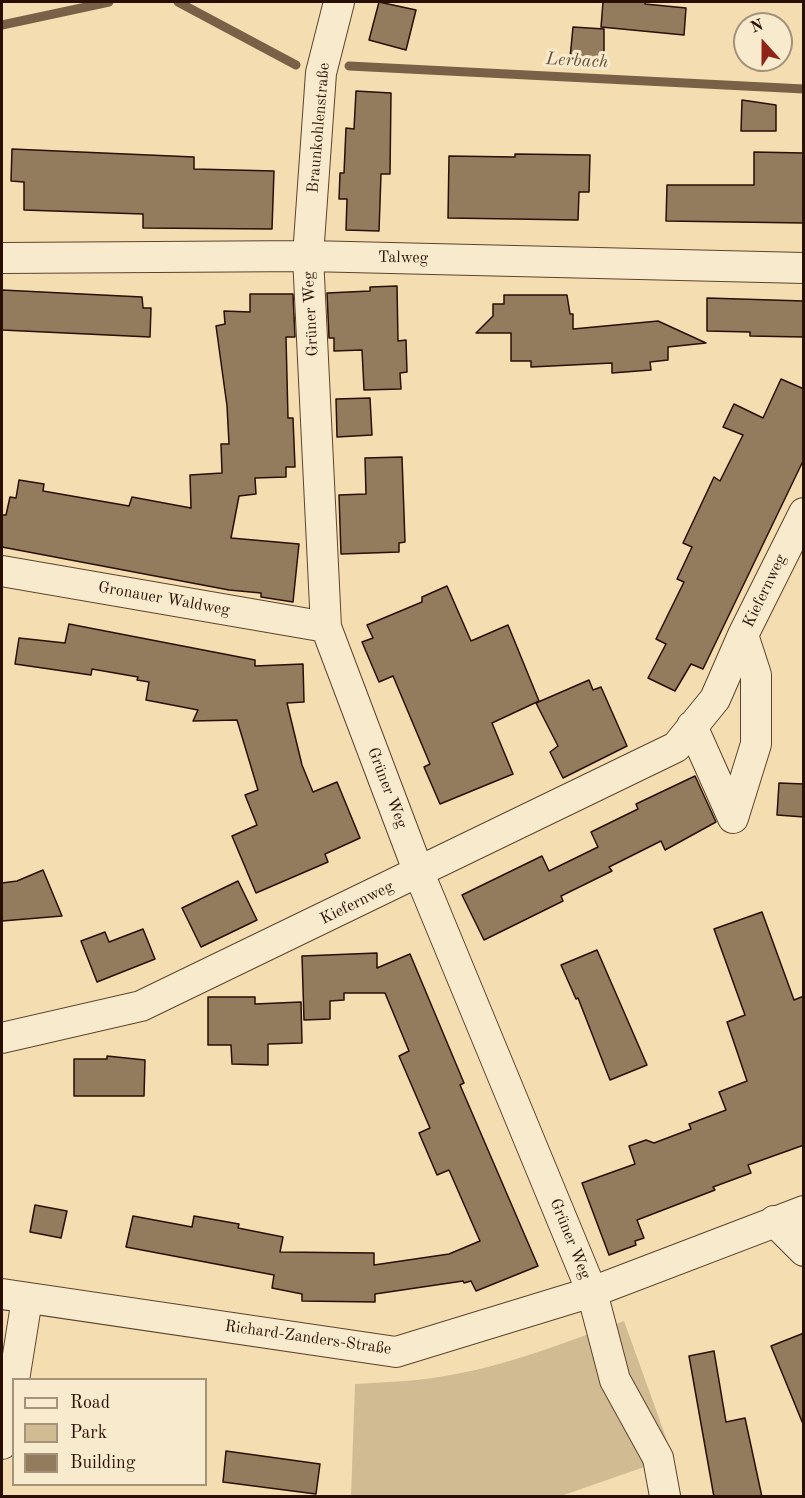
<!DOCTYPE html>
<meta charset="utf-8">
<style>
body{margin:0}
#map{position:relative;width:805px;height:1498px;overflow:hidden;background:#f4deb1;font-family:"Old Standard TT",serif}
canvas{display:block}
.frame{position:absolute;inset:0;border:3px solid #290f03;pointer-events:none}
.legend{position:absolute;left:12px;top:1378px;width:195px;height:108px;box-sizing:border-box;background:#f8eacc;border:2px solid #a5927c;margin:0;padding:8px 10px;list-style:none;font-size:18px;color:#290f03}
.legend li{display:flex;align-items:center;gap:12px;height:30px}
.legend b{width:30px;border:2px solid #a5927c}
.north{position:absolute;left:733px;top:12px;width:60px;height:60px;box-sizing:border-box;background:#f8eacc;border:2px solid #a5927c;border-radius:50%;rotate:339deg;font-size:16px;font-weight:700;line-height:24px;text-align:center;color:#290f03}
.north::after{content:'';display:block;margin:auto;width:21px;height:27px;background:#8f2418;clip-path:polygon(50% 0,100% 100%,50% 72%,0 100%)}
</style>
<div id="map">
<canvas width="805" height="1498"></canvas>
<div class="frame"></div>
<ul class="legend">
<li><b style="height:8px;background:#f8eacc"></b>Road</li>
<li><b style="height:16px;background:#d1bb93"></b>Park</li>
<li><b style="height:16px;background:#937b5d"></b>Building</li>
</ul>
<div class="north">N</div>
</div>
<script>
const ctx = document.querySelector('canvas').getContext('2d');
ctx.lineJoin = 'round';
function fill(path, color) {
  ctx.fillStyle = color;
  ctx.fill(path, 'evenodd');
}
function stroke(path, color, width, dash) {
  ctx.strokeStyle = color;
  ctx.lineWidth = width;
  ctx.lineCap = dash ? 'butt' : 'round';
  ctx.setLineDash(dash || []);
  ctx.stroke(path);
}
function label(font, color, halo, rows, align = 'center') {
  ctx.font = font + ' "Old Standard TT",serif';
  ctx.lineWidth = 6;
  ctx.setLineDash([]);
  ctx.textBaseline = 'middle';
  ctx.strokeStyle = halo;
  ctx.fillStyle = color;
  for (const [text, x, y, turn = 0] of rows) {
    ctx.save();
    ctx.translate(x, y);
    ctx.rotate((+turn || 0) * Math.PI / 180);
    ctx.textAlign = isNaN(turn) ? turn : align;
    if (halo) ctx.strokeText(text, 0, 0);
    ctx.fillText(text, 0, 0);
    ctx.restore();
  }
}
const green = new Path2D(`
 M624 1321 673 1457 561 1496H351L355 1384C389 1382 423 1381 456 1374 514 1363 569 1341 624 1321Z`);
const stream = new Path2D(`
 M178 2 296 65
 M2 25 109 2
 M349 66 804 89`);
const building = new Path2D(`
 M379 2 416 10 406 50 369 40Z
 M603 2H645V4L686 8 684 35 601 27Z
 M573 27 604 29V61L570 58Z
 M356 91 391 93 390 174H381L379 231 346 230 347 199H339L340 173H344L346 128 354 129Z
 M742 100 776 105V131H741Z
 M12 149 194 157V169L274 171 272 229 143 228V214L24 210V182L11 181Z
 M754 152 804 153V223L666 221 667 185H754Z
 M515 154 590 155 589 192H579L578 220 448 218 449 156 515 157Z
 M397 286 398 341 406 340 407 372 400 373 401 389 364 390 362 350 334 351V338H329L327 293 370 291V287Z
 M2 290 142 297 143 308H151L150 337 2 330Z
 M250 294H293L295 337H286L288 418H293L295 467H286V477L255 478 256 494 239 496 231 538 299 544 293 602 261 597V593L229 590 2 547V515H6L10 497 16 498 19 480 44 484 43 491 129 506 132 497 191 508 190 475 222 473 221 444H229L227 406 216 326 225 324 224 311 250 312Z
 M504 295H567L570 314H573V329L658 321 706 343 668 347V360L650 362 651 370 612 373V363L531 367V361H511V333H476L493 316V304H504Z
 M707 298 804 301V337L750 336V332L707 331Z
 M781 379 804 389V459L703 669 691 664 675 691 648 678 666 644 656 639 684 582 677 579 692 547 683 543 714 477 720 481 743 435 723 427 734 404 763 418Z
 M370 398 372 435 337 437 336 399Z
 M402 457 405 542 399 543V552L341 554 339 495 366 494 365 458Z
 M447 586 471 641 508 625 539 701 492 723 513 774 440 804 424 767 430 764 393 676 379 682 362 642 373 638 367 625 422 602V597Z
 M69 624 255 660V666L303 664 304 702 287 703 302 765 313 792 337 782 360 838 325 854 328 862 256 893 232 836 257 825 245 795 258 790 237 720 193 721 198 710 146 700 149 682 137 680 138 677 92 669 91 675 15 664 19 638 65 643Z
 M589 680 593 690 601 687 627 746 563 778 550 752 558 746 536 703Z
 M695 776 716 822 665 850 661 841 609 867 612 871 561 896 563 901 484 940 462 895 542 856 549 871 598 847 591 832 638 809 636 804Z
 M779 783 804 784V817L777 815Z
 M43 870 62 916 2 921V883L17 881Z
 M238 881 257 920 201 947 182 908Z
 M762 912 794 1000 804 996V1145L748 1165 751 1173 713 1187 715 1190 637 1220 644 1238 635 1241 636 1245 609 1255 582 1183 635 1164 629 1146 646 1140 654 1143 691 1129 689 1124 726 1110 719 1092 747 1081 727 1022 745 1015 714 929Z
 M143 929 155 959 97 982 81 941 105 932 109 942Z
 M597 950 647 1065 610 1080 578 998 576 999 561 965Z
 M377 953V968L410 954 464 1083 460 1085 538 1266 476 1291 471 1281 464 1283 463 1281 375 1294V1302L302 1301V1294L272 1288 274 1275 126 1247 133 1216 192 1227 194 1216 239 1224 238 1228 283 1237 280 1252 374 1253V1265L449 1254 480 1241 449 1170 437 1175 419 1133 430 1128 399 1056 409 1051 385 993H344V1000L330 1001V1019L304 1020 302 956Z
 M208 997H255V1004L301 1002 302 1043 268 1044V1065L232 1064 231 1045H208Z
 M107 1056 145 1060 144 1096H74V1059H107Z
 M35 1205 67 1211 61 1238 30 1232Z
 M804 1333V1423L803 1424 771 1346Z
 M714 1351 726 1422 745 1418 762 1497H714L689 1356Z
 M226 1451 320 1464 316 1494 223 1482Z`);
const minor = new Path2D(`
 M339 2 321 73 308 256 326 627 419 873 592 1292 615 1380 658 1458 665 1496
 M2 258 308 256 804 268
 M2 571 326 627
 M692 726 733 818 756 744V675L743 635
 M2 1038 141 1006 676 747 715 699 743 635 804 513
 M774 1221 804 1251
 M2 1294 396 1352 592 1292 804 1211
 M14 1380 27 1299
 M2 1444 14 1382`);
const streetNames = [
 ["Braunkohlenstraße",319,128,-85],
 ["Talweg",403,258,1],
 ["Grüner Weg",311,314,-93],
 ["Kiefernweg",765,591,-64],
 ["Gronauer Waldweg",164,599,10],
 ["Grüner Weg",387,788,69],
 ["Kiefernweg",357,903,-26],
 ["Grüner Weg",570,1239,68],
 ["Richard-Zanders-Straße",308,1338,8]
];
const waterNames = [
 ["Lerbach",577,61,3]
];
fill(green, '#d1bb93');
stroke(stream, '#796148', 9);
fill(building, '#937b5d');
stroke(building, '#290f03', 1.5);
stroke(minor, '#5c432e', 32);
stroke(minor, '#f8eacc', 30);
label('16px', '#290f03', '#f8eacc', streetNames);
label('italic 18px', '#654d37', '#f8eacc', waterNames);
</script>
